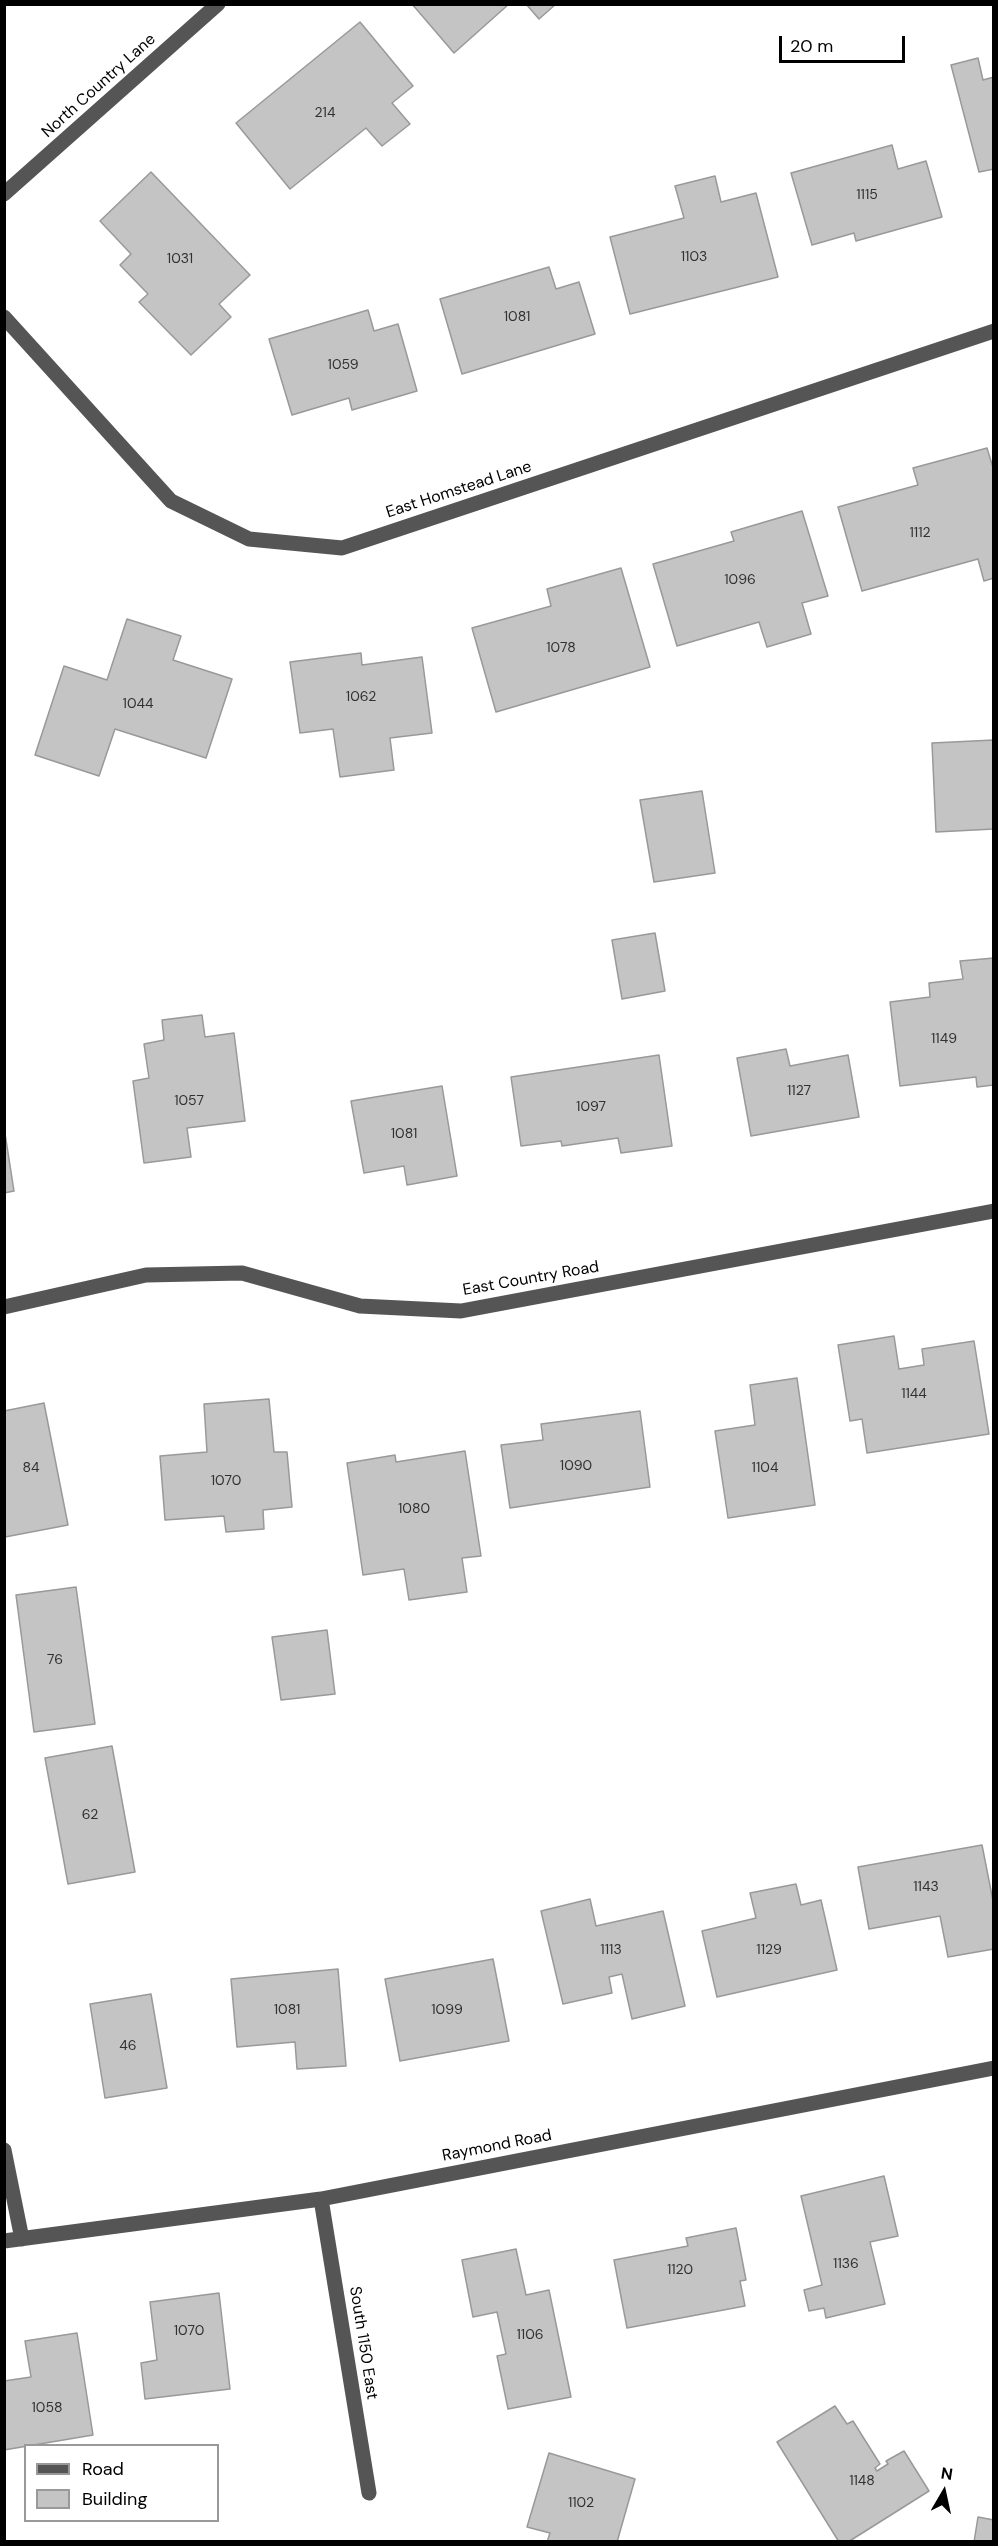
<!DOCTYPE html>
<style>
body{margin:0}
#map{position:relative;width:998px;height:2546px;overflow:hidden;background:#fff;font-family:"DM Sans",sans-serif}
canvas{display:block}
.frame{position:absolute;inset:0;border:6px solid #000;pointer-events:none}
.legend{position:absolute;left:24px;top:2444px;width:195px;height:78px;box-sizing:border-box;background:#fff;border:2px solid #999;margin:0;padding:8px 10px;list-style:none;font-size:18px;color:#000}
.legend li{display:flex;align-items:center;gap:12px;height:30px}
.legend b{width:30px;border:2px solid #999}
.north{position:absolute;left:914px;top:2462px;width:60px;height:60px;-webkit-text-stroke:4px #fff;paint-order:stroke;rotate:9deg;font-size:16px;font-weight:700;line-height:24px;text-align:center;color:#000}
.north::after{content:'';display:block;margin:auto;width:21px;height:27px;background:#000;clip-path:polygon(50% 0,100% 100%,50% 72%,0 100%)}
.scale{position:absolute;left:779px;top:36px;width:126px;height:27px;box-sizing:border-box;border:3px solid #000;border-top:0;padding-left:8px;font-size:18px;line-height:21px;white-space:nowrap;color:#000;-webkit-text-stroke:4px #fff;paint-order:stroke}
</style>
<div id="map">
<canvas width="998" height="2546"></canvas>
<div class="frame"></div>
<ul class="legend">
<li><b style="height:8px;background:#555"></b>Road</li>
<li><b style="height:16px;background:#c4c4c4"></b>Building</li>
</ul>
<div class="north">N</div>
<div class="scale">20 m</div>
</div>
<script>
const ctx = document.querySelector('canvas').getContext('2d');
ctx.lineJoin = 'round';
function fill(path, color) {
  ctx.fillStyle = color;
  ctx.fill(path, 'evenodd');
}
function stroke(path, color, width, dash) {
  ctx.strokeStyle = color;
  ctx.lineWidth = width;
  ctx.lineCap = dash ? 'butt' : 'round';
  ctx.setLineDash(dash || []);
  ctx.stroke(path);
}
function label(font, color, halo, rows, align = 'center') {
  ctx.font = font + ' "DM Sans",sans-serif';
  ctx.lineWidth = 4.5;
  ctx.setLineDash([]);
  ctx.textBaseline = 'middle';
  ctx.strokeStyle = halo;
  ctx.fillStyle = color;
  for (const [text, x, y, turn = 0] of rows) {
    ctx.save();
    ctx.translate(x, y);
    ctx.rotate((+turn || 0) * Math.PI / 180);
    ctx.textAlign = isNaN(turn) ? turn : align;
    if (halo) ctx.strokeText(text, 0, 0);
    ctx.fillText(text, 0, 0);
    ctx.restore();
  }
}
const building = new Path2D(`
 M412 4H509L454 53Z
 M526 4H556L539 19Z
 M360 22 413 86 392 103 410 124 382 146 366 128 290 189 236 123Z
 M978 58 983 80 994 77V169L979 172 951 65Z
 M892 145 898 169 926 161 942 217 856 241 854 233 812 245 791 173Z
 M151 172 250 275 219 304 231 317 191 355 139 302 148 294 120 265 131 254 100 221Z
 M715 176 721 202 756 193 778 277 630 314 610 237 684 218 675 186Z
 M549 267 556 289 579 282 595 334 462 374 440 299Z
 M368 310 374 331 398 324 417 391 352 410 349 398 292 415 269 339Z
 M987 448 994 471V578L984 581 978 559 862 591 838 507 918 485 913 468Z
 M802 511 828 596 802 603 811 634 767 647 759 622 677 646 653 564 734 541 731 532Z
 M621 568 650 667 496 712 472 628 551 606 547 589Z
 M127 619 181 636 173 660 232 679 206 758 115 729 99 776 35 755 64 666 107 680Z
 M361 653 362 665 422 657 432 733 390 738 394 770 340 777 333 729 300 733 290 662Z
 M994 740V829L936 832 932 743Z
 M702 791 715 873 654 882 640 800Z
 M655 933 665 991 622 999 612 940Z
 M994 958V1085L977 1087 976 1077 900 1086 890 1002 930 997 929 983 963 979 960 961Z
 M202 1015 205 1037 234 1033 245 1121 187 1128 191 1157 144 1163 133 1081 149 1078 144 1044 164 1040 162 1020Z
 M786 1049 790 1066 848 1055 859 1117 751 1136 737 1058Z
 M659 1055 672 1146 621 1153 618 1138 562 1146 561 1141 521 1146 511 1077Z
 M442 1086 457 1176 407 1185 404 1166 364 1173 351 1101Z
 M4 1127 14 1191 4 1193Z
 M894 1336 899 1369 924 1365 922 1349 974 1341 989 1434 867 1453 862 1419 850 1421 838 1345Z
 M797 1378 815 1505 728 1518 715 1431 755 1425 750 1385Z
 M269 1399 274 1452H287L292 1507 263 1510 264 1529 226 1532 224 1516 165 1520 160 1456 207 1452 204 1404Z
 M44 1403 68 1525 5 1537 4 1411Z
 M640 1411 650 1487 510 1508 501 1445 543 1440 541 1424Z
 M465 1451 481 1556 462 1558 467 1592 409 1600 404 1569 363 1575 347 1463 395 1455 396 1462Z
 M76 1587 95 1724 34 1732 16 1595Z
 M327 1630 335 1694 281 1700 272 1637Z
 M112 1746 135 1872 68 1884 45 1758Z
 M982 1845 994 1906V1949L948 1957 940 1916 869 1929 858 1867Z
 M796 1884 801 1905 821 1900 837 1970 717 1997 702 1931 756 1918 750 1893Z
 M590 1899 596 1926 663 1911 685 2006 632 2019 622 1974 609 1977 612 1993 563 2004 541 1911Z
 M493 1959 509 2041 400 2061 385 1979Z
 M338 1969 346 2066 297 2069 295 2042 237 2047 231 1979Z
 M151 1994 167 2088 105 2098 90 2004Z
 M884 2176 898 2236 870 2242 885 2304 826 2318 824 2308 809 2311 804 2290 822 2285 801 2196Z
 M736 2228 746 2280 740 2281 745 2306 627 2328 614 2260 688 2246 686 2238Z
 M516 2249 526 2295 549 2290 571 2397 508 2409 497 2356 506 2354 497 2312 473 2317 462 2260Z
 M219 2293 230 2389 145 2399 141 2363 157 2360 150 2302Z
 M77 2333 93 2435 4 2450V2381L31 2377 25 2341Z
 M835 2406 847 2424 853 2421 880 2464 875 2468 877 2471 888 2464 886 2461 904 2451 929 2491 848 2542H839L777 2442Z
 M549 2453 635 2479 617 2542H547L550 2533 527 2527Z
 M978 2517 994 2520V2542H974Z`);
const minor = new Path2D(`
 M4 194 218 4
 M4 317 171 501 249 539 342 548 994 331
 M4 1307 146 1275 242 1273 360 1306 461 1311 994 1211
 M4 2150 22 2239
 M321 2199 369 2493
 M4 2241 321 2199 994 2068`);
const numberNames = [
 ["214",325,113],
 ["1115",867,195],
 ["1103",694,257],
 ["1031",180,259],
 ["1081",517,317],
 ["1059",343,365],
 ["1112",920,533],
 ["1096",740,580],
 ["1078",561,648],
 ["1062",361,697],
 ["1044",138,704],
 ["1149",944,1039],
 ["1127",799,1091],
 ["1057",189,1101],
 ["1097",591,1107],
 ["1081",404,1134],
 ["1144",914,1394],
 ["1090",576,1466],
 ["84",31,1468],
 ["1104",765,1468],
 ["1070",226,1481],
 ["1080",414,1509],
 ["76",55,1660],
 ["62",90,1815],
 ["1143",926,1887],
 ["1113",611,1950],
 ["1129",769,1950],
 ["1081",287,2010],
 ["1099",447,2010],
 ["46",128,2046],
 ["1136",846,2264],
 ["1120",680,2270],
 ["1070",189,2331],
 ["1106",530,2335],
 ["1058",47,2408],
 ["1148",862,2481],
 ["1102",581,2503]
];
const streetNames = [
 ["North Country Lane",99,86,-42],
 ["East Homstead Lane",459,490,-18],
 ["East Country Road",531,1279,-10],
 ["Raymond Road",497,2146,-11],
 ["South 1150 East",363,2343,81]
];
fill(building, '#c4c4c4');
stroke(building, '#999', 1.5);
stroke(minor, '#555', 15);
label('14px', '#313131', null, numberNames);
label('16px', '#000', '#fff', streetNames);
</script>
